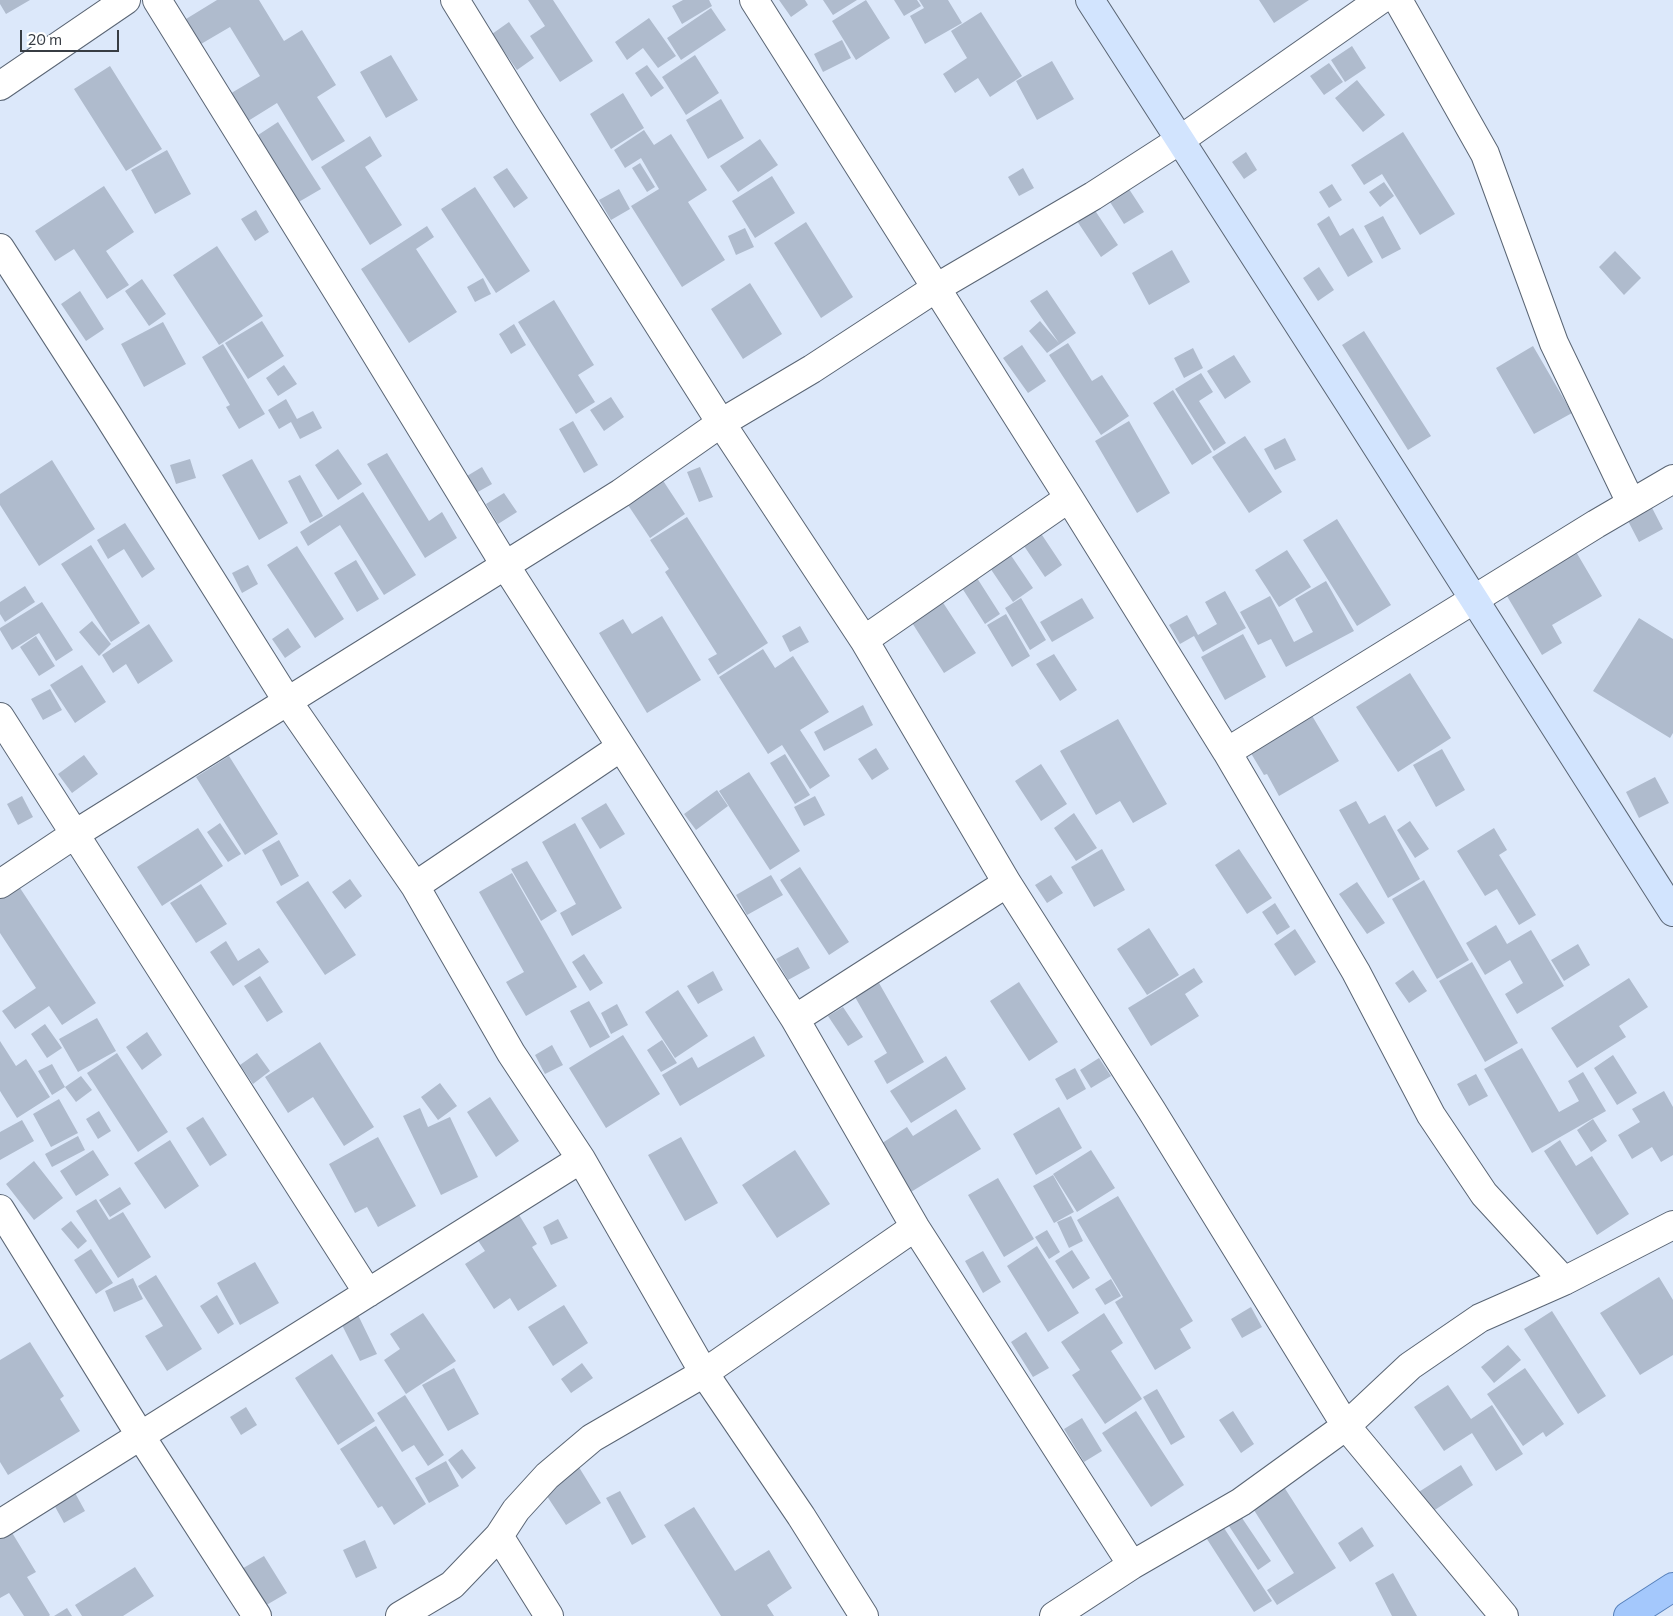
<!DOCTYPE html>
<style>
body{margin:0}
#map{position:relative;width:1673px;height:1616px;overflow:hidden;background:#dce8fa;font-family:Commissioner,sans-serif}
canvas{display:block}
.scale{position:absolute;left:20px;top:30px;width:99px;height:22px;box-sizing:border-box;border:2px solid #373c43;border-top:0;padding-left:6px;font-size:15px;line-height:18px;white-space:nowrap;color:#373c43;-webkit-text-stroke:4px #fff;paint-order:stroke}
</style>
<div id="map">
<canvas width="1673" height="1616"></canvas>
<div class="scale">20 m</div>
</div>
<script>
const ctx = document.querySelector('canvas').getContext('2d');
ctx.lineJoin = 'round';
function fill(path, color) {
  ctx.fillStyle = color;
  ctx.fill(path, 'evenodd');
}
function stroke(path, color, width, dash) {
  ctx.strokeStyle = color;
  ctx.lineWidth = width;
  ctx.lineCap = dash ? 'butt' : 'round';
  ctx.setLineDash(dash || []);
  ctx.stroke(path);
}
const building = new Path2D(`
 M0 0H30L6 14 0 4Z
 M217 0H259L284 41 302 30 336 85 317 97 345 141 312 161 277 103 240 126 223 98 260 76 230 27 201 44 186 19Z
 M528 0H553L593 61 560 82 530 36 545 26Z
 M683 0H709L712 6 682 24 672 6Z
 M779 0H805L808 5 791 17Z
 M823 0H857L833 15Z
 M866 0 890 38 856 60 832 21Z
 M894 0H917L921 6 904 16Z
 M919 0H948L962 23 925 44 910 16 924 8Z
 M1259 0H1309L1274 23Z
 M711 8 726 30 681 60 667 38Z
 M981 12 1022 76 990 97 978 78 955 93 943 74 967 58 951 31Z
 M649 18 676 56 658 68 643 48 627 60 615 42Z
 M509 22 534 58 517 70 492 34Z
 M842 40 851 58 823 72 814 54Z
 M1352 46 1366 68 1345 82 1331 60Z
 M391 55 418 100 386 118 360 72Z
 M695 55 719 93 686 115 662 77Z
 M1052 61 1074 99 1037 120 1016 81Z
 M1329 63 1343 82 1324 95 1310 76Z
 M647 65 664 88 651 97 635 73Z
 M110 66 162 149 126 171 74 89Z
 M1357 80 1385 115 1363 132 1335 98Z
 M623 93 644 128 611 149 590 114Z
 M721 99 744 138 708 159 686 120Z
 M278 122 321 189 297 203 255 137Z
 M644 130 654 145 671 134 707 190 688 202 725 260 682 287 631 206 659 189 641 158 625 168 614 150Z
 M1403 132 1455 214 1420 235 1382 174 1364 185 1351 165Z
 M370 136 382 156 365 167 402 225 370 245 321 167Z
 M760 139 778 165 738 192 720 166Z
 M167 150 191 194 155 214 131 170Z
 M1246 152 1257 170 1244 179 1232 162Z
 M640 163 655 187 647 192 632 168Z
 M507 168 528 198 514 208 493 177Z
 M1023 168 1034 188 1019 196 1008 177Z
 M772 176 795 213 755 238 732 201Z
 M1384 182 1394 196 1380 207 1369 192Z
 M1332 184 1342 200 1329 208 1319 192Z
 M104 186 134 232 106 251 129 285 107 299 74 249 55 261 35 231Z
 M475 187 530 271 496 293 441 209Z
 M619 189 630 209 611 220 599 200Z
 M1129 189 1144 212 1124 224 1110 202Z
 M1094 209 1118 245 1101 257 1077 221Z
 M256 210 269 232 255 241 241 219Z
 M1329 216 1340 236 1353 228 1373 262 1348 277 1317 224Z
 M1383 216 1401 249 1382 259 1364 226Z
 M806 222 853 297 821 318 774 243Z
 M427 226 434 237 416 249 457 312 409 343 361 269Z
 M745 228 754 247 736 255 728 236Z
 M217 246 263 316 219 345 173 275Z
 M1172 250 1190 282 1149 305 1132 273Z
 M1615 251 1641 278 1624 295 1599 267Z
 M1319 267 1334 290 1318 301 1303 278Z
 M483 278 491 294 475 302 467 287Z
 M142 279 166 314 149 326 125 291Z
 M750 283 782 334 743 359 711 309Z
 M1047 290 1076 333 1047 353 1029 331 1040 321 1059 343 1030 301Z
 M80 291 104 329 86 341 61 304Z
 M554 300 594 365 578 375 595 402 576 414 518 322Z
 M262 321 284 356 248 379 225 343Z
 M163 322 186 364 144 387 121 344Z
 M514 324 526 345 511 354 499 334Z
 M1364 331 1431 436 1408 450 1342 345Z
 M1068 343 1092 381 1102 375 1129 416 1101 435 1049 355Z
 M223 344 265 414 239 429 226 407 230 405 202 357Z
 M1022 345 1046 381 1028 393 1003 358Z
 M1533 346 1572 413 1534 434 1496 368Z
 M1193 348 1203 368 1184 378 1174 358Z
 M1234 355 1251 382 1225 399 1207 371Z
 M284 365 297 384 278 396 266 378Z
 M1201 373 1213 392 1199 401 1226 443 1214 451 1175 389Z
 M1173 390 1212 452 1192 465 1153 403Z
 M611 397 624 417 604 431 590 410Z
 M286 399 297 419 313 411 322 428 300 439 291 422 279 429 268 410Z
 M573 421 598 465 584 473 559 429Z
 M1129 421 1170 493 1137 513 1095 441Z
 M1245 436 1282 492 1249 513 1212 457Z
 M1285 438 1296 460 1275 470 1264 449Z
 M338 449 362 484 338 500 315 465Z
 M387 453 429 521 442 512 457 538 425 558 367 464Z
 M190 459 196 478 176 484 170 465Z
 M252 459 288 523 259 540 222 475Z
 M52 460 95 529 39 566 0 505V494Z
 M482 467 492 484 476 493 467 476Z
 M700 467 713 497 699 502 687 472Z
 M300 475 323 516 310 523 288 481Z
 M662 479 685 514 650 538 626 502Z
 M363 492 416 575 384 595 340 525 308 546 300 532Z
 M504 493 517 512 498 524 486 504Z
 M1650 504 1663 529 1639 542 1626 517Z
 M687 517 768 643 718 675 708 659 717 654 665 572 669 569 650 540Z
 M1337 519 1391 605 1357 626 1303 540Z
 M125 523 155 569 142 578 124 549 108 559 97 540Z
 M1040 532 1062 565 1045 577 1022 543Z
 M91 545 140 623 111 642 61 564Z
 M297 546 344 619 315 638 267 565Z
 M1287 550 1311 587 1279 607 1255 570Z
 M1575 550 1602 596 1552 625 1562 643 1542 655 1504 591Z
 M1008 551 1033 588 1013 602 988 565Z
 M963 556 1000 614 985 624 948 566Z
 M356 560 379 599 357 612 334 573Z
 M248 565 258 584 242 593 232 573Z
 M1326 581 1354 631 1286 667 1271 639 1258 645 1240 612 1270 596 1294 642 1313 632 1295 599Z
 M25 586 35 602 5 622 0 614V602Z
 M1225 591 1246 628 1203 652 1194 636 1180 644 1169 625 1187 615 1198 635 1217 624 1205 602Z
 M940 598 976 653 944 673 909 618Z
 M1021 598 1046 640 1030 650 1005 608Z
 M1082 598 1094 618 1052 642 1040 622Z
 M42 602 73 650 56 661 39 633 12 650 0 630V628Z
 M1006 614 1030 656 1012 667 987 625Z
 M662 616 701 680 647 713 599 633 623 619 632 634Z
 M1639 618 1673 639V733L1670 738 1593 691Z
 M92 621 111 644 99 656 79 632Z
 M149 624 173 661 138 684 126 664 113 673 102 655Z
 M800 626 809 642 790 652 782 636Z
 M288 628 301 647 285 658 272 639Z
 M1243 634 1266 677 1225 700 1201 657Z
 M36 636 55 666 39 676 20 647Z
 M763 649 775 668 793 656 829 712 800 730 830 776 810 789 782 745 768 754 719 677Z
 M1054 654 1077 690 1060 701 1036 664Z
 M82 665 106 702 75 723 50 685Z
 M1410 673 1451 738 1398 772 1356 707Z
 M50 689 62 710 43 720 31 699Z
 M863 705 873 725 824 751 814 732Z
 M1311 714 1339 761 1279 796 1267 774 1264 775 1249 750Z
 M1118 719 1167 804 1133 823 1120 801 1096 815 1060 751Z
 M876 748 889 769 872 780 858 759Z
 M1442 749 1465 790 1436 807 1413 765Z
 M785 754 810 795 795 804 770 763Z
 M84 755 98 774 72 793 58 774Z
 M229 756 278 834 245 855 196 777Z
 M1041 764 1067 804 1041 821 1015 781Z
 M749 772 800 851 770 870 719 791Z
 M1655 777 1669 803 1639 818 1626 792Z
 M717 790 728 806 696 830 684 814Z
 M22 796 33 817 18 825 7 804Z
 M815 796 825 815 804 826 794 807Z
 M1356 801 1369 824 1385 815 1420 879 1388 898 1339 810Z
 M606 803 625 834 600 849 581 818Z
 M1074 813 1097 848 1076 861 1054 828Z
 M1410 821 1429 849 1415 858 1397 830Z
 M220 823 241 854 228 862 207 832Z
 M575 823 622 908 572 936 560 913 576 904 542 842Z
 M198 828 223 866 162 906 137 867Z
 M1494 828 1507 850 1499 855 1536 915 1519 925 1497 889 1485 896 1457 851Z
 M279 840 299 876 281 886 262 850Z
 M1102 849 1125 890 1094 907 1071 867Z
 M1239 849 1272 898 1247 914 1215 865Z
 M527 861 557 911 541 921 511 869Z
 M800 867 849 942 829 955 780 880Z
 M512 873 577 987 526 1016 506 982 524 972 479 892Z
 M771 875 783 895 747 915 736 895Z
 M1051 875 1063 893 1047 903 1035 885Z
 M350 879 362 896 345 909 332 892Z
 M1424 880 1469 960 1437 979 1392 899Z
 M308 881 356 955 325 975 276 902Z
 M1357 882 1385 923 1367 934 1339 894Z
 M201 884 227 924 196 943 170 903Z
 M18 885 96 1003 62 1025 49 1006 15 1029 2 1011 36 988 0 933V896Z
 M1275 903 1290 927 1277 935 1262 912Z
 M1496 925 1507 944 1531 930 1564 986 1517 1014 1505 994 1523 983 1510 960 1485 975 1466 943Z
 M1149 928 1179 975 1147 995 1117 949Z
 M1295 929 1316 962 1295 976 1274 944Z
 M226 941 238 961 259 948 269 962 233 986 210 952Z
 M1578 944 1590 965 1564 981 1551 960Z
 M798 947 810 968 788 980 776 959Z
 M584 954 603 983 590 991 572 962Z
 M1472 962 1518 1043 1485 1062 1439 981Z
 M1194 968 1203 982 1185 994 1199 1016 1151 1046 1128 1008Z
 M1413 970 1427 991 1409 1003 1395 983Z
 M713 971 723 990 698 1004 687 986Z
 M260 976 283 1012 267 1022 244 986Z
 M1629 978 1648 1007 1619 1026 1626 1037 1577 1068 1551 1028Z
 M1019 982 1058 1042 1029 1061 990 1001Z
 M879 983 924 1062 887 1084 874 1061 887 1053 855 997Z
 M678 990 708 1036 675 1058 645 1012Z
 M589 1001 610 1037 590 1048 570 1011Z
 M617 1004 628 1025 611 1034 601 1013Z
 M843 1007 863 1037 848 1046 828 1016Z
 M97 1018 116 1051 78 1072 59 1039Z
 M45 1024 62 1048 47 1058 31 1034Z
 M147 1032 162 1055 142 1070 126 1047Z
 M623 1035 660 1094 606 1128 569 1068Z
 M754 1036 765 1056 680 1106 662 1075 692 1057 698 1068Z
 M662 1040 677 1063 661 1072 647 1050Z
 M0 1041 16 1066 26 1059 50 1097 17 1118 0 1091Z
 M320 1042 374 1127 344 1146 313 1097 288 1113 265 1077Z
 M552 1045 563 1065 545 1074 535 1055Z
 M1522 1048 1559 1112 1579 1101 1568 1081 1583 1072 1606 1111 1532 1153 1484 1069Z
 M117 1053 168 1132 138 1152 87 1073Z
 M257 1053 270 1071 253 1084 240 1065Z
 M1613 1055 1637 1093 1617 1105 1594 1068Z
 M946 1056 966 1089 911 1123 890 1091Z
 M1099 1058 1111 1076 1091 1088 1080 1070Z
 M52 1064 65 1087 81 1076 92 1090 76 1102 65 1087 52 1095 38 1071Z
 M1075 1068 1086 1089 1067 1100 1055 1079Z
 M1476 1074 1488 1096 1469 1106 1457 1084Z
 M440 1083 457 1106 438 1120 421 1097Z
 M1664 1091 1673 1107V1155L1661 1162 1652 1147 1632 1159 1618 1135 1640 1122 1632 1109Z
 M490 1097 519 1141 496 1157 467 1112Z
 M59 1099 78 1133 51 1147 33 1114Z
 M1059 1107 1082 1148 1036 1175 1013 1134Z
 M420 1108 428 1127 450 1117 478 1177 441 1195 403 1116Z
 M956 1109 981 1149 906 1195 876 1147 907 1127 913 1136Z
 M99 1111 111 1131 98 1139 86 1119Z
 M203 1117 227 1155 210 1166 186 1128Z
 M1593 1119 1607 1141 1591 1152 1577 1130Z
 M22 1120 34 1141 0 1160V1132Z
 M78 1136 85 1150 52 1167 45 1154Z
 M378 1137 416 1206 378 1227 367 1207 355 1213 329 1164Z
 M681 1137 718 1203 685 1221 648 1155Z
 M170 1140 199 1186 165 1209 134 1163Z
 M1560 1140 1576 1166 1592 1156 1629 1214 1597 1235 1544 1151Z
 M93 1150 109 1175 76 1196 60 1171Z
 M795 1150 830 1204 777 1238 742 1185Z
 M1091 1150 1115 1188 1077 1212 1053 1174Z
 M34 1161 63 1198 34 1220 6 1184Z
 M1053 1175 1074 1212 1054 1223 1033 1186Z
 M998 1178 1034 1239 1004 1257 968 1195Z
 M120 1187 131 1204 110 1217 99 1200Z
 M1118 1196 1193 1321 1180 1329 1191 1348 1155 1370 1115 1302 1123 1297 1077 1220Z
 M96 1199 109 1220 123 1212 151 1257 118 1278 76 1211Z
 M516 1210 537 1244 532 1247 557 1286 518 1311 510 1298 494 1309 465 1264 485 1251 475 1236Z
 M1071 1216 1083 1241 1069 1248 1057 1222Z
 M558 1219 568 1238 551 1245 543 1227Z
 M71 1221 87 1241 78 1249 61 1229Z
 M1047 1230 1060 1252 1049 1259 1035 1237Z
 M1037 1246 1079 1313 1048 1332 1007 1266Z
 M91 1249 113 1283 96 1294 74 1260Z
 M1072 1250 1090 1278 1073 1289 1055 1261Z
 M983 1251 1001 1282 983 1293 965 1261Z
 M255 1262 279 1303 240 1325 217 1283Z
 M156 1275 202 1349 167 1371 145 1336 163 1326 138 1286Z
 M1659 1277 1673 1300V1355L1640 1375 1600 1313Z
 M133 1278 143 1299 114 1312 105 1291Z
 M1111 1279 1121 1296 1105 1305 1095 1289Z
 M217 1295 234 1324 218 1334 200 1306Z
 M564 1305 588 1343 553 1366 528 1327Z
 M1251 1307 1262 1327 1242 1338 1231 1319Z
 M1552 1311 1606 1396 1578 1414 1524 1329Z
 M357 1313 377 1354 360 1361 340 1321Z
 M423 1313 456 1361 406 1394 384 1360 400 1349 390 1334Z
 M1104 1313 1123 1343 1111 1351 1142 1399 1105 1424 1072 1375 1080 1370 1061 1342Z
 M1026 1332 1049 1368 1033 1377 1011 1342Z
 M30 1342 64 1396 60 1399 80 1431 8 1475 0 1462V1360Z
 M1508 1345 1521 1360 1494 1383 1481 1367Z
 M332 1354 375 1421 338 1445 295 1378Z
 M582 1363 593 1378 571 1393 561 1379Z
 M454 1368 479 1414 448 1431 422 1385Z
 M1525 1368 1564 1424 1546 1437 1543 1432 1523 1446 1487 1394Z
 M1448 1385 1471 1419 1492 1405 1523 1454 1496 1471 1472 1433 1444 1451 1414 1407Z
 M1157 1389 1185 1437 1171 1445 1143 1397Z
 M405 1395 444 1455 428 1466 414 1445 402 1452 377 1413Z
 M246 1407 257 1425 241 1435 230 1417Z
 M1136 1411 1184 1485 1151 1507 1102 1433Z
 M1233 1411 1254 1444 1241 1453 1219 1420Z
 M1082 1418 1102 1451 1084 1462 1064 1429Z
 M376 1426 426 1504 394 1525 382 1506 378 1508 340 1449Z
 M462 1449 476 1468 462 1479 448 1460Z
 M446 1461 459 1486 429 1503 415 1478Z
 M577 1464 601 1503 566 1525 541 1487Z
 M1461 1465 1473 1485 1427 1515 1414 1495Z
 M1284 1487 1336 1568 1277 1605 1267 1590 1294 1573 1252 1507Z
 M74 1491 85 1511 64 1523 53 1503Z
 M620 1491 646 1537 632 1545 606 1498Z
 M694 1507 735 1571 769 1550 792 1588 767 1605 774 1616H721L664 1525Z
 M1240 1515 1271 1561 1258 1570 1227 1523Z
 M1222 1525 1272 1601 1254 1612 1205 1536Z
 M1362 1527 1374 1546 1350 1562 1338 1543Z
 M11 1531 36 1572 27 1577 50 1615 49 1616H24L9 1593 0 1598V1538Z
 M365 1540 377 1568 356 1578 343 1550Z
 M264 1556 287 1593 263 1607 240 1570Z
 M135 1567 154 1596 123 1616H82L75 1605Z
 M1393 1573 1417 1616H1392L1375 1583Z
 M67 1608 72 1616H54Z`);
const street = new Path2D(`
 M157 0 351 313 505 565 795 1019 915 1227 1132 1565
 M455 0 527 117 721 423 864 640 1007 883 1152 1111 1346 1426 1504 1616
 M754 0 1069 498 1227 752 1356 972 1431 1115 1484 1194 1564 1281
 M1398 0 1485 154 1554 343 1631 503
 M0 86 126 0
 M0 248 107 414 288 702 415 886 511 1053 581 1159 704 1373 801 1516 864 1616
 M864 640 1069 498
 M0 717 368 1293
 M1227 752 1596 524 1673 479
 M0 884 75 834 621 493 721 423 812 369 936 288 1093 196 1180 140 1380 0
 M415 886 621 747
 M795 1019 1007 883
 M0 1209 140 1435 257 1616
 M0 1524 581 1159
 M499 1536 549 1616
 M400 1616 452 1585 499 1536 516 1510 547 1476 592 1438 704 1373 915 1227
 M1054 1616 1132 1565 1241 1502 1346 1426 1410 1366 1480 1318 1564 1281 1673 1225`);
const secondary = new Path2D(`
 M1090 0 1351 406 1673 912`);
const primary = new Path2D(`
 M1628 1616 1673 1587`);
fill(building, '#afbbcd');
stroke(street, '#5a6574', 30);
stroke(secondary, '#5a6574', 30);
stroke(primary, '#5780ba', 30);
stroke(street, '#fff', 28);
stroke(secondary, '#d2e4fe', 28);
stroke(primary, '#a4c8fc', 28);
</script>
